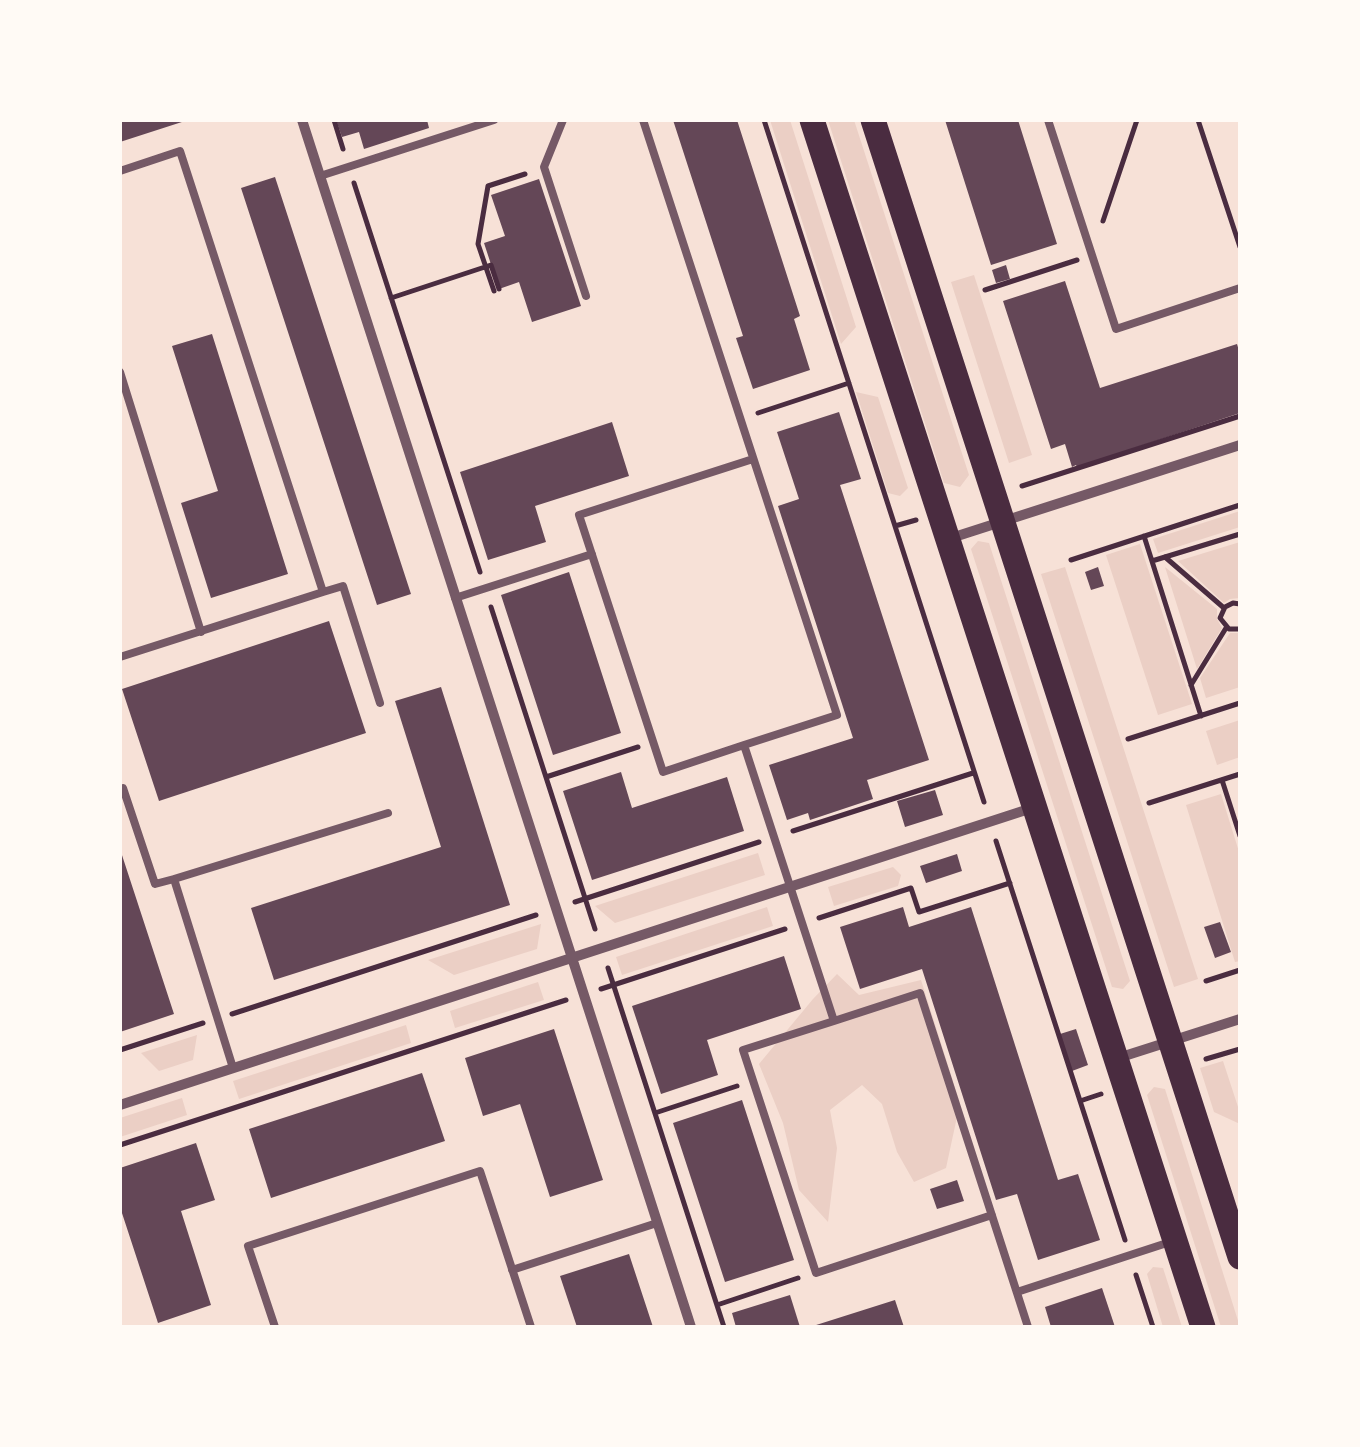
<!DOCTYPE html>
<style>
body{margin:0}
#map{position:relative;width:1360px;height:1447px;overflow:hidden;background:#f7e1d7;font-family:"IBM Plex Sans",sans-serif}
canvas{display:block}
.frame{position:absolute;inset:0;border:122px solid #fffaf5;pointer-events:none}
</style>
<div id="map">
<canvas width="1360" height="1447"></canvas>
<div class="frame"></div>
</div>
<script>
const ctx = document.querySelector('canvas').getContext('2d');
ctx.lineJoin = 'round';
function fill(path, color) {
  ctx.fillStyle = color;
  ctx.fill(path, 'evenodd');
}
function stroke(path, color, width, dash) {
  ctx.strokeStyle = color;
  ctx.lineWidth = width;
  ctx.lineCap = dash ? 'butt' : 'round';
  ctx.setLineDash(dash || []);
  ctx.stroke(path);
}
const green = new Path2D(`
 M770 120H790L856 327 841 344Z
 M828 120H854L969 475 960 487 944 483Z
 M974 275 1032 455 1009 463 951 282Z
 M856 392 878 397 908 488 900 496 888 493Z
 M1240 511V527L1158 553 1153 539Z
 M978 541 989 543 1130 981 1123 989 1112 987 971 549Z
 M1240 542V598L1230 599 1224 603 1178 561Z
 M1140 544 1192 704 1158 715 1106 555Z
 M1065 567 1198 979 1174 987 1041 574Z
 M1165 567 1217 609V619L1222 628 1197 669Z
 M1230 633H1240V687L1206 698 1200 678Z
 M1240 720V757L1217 765 1206 731Z
 M1221 794 1240 855V961L1235 962 1186 805Z
 M758 853 765 875 615 923 595 906Z
 M893 867 901 875 898 886 834 906 828 887Z
 M767 907 773 926 622 975 616 957Z
 M541 924 537 949 454 975 428 960Z
 M837 974 859 995 921 980 960 1103 946 1168 914 1182 897 1152 882 1104 862 1085 830 1110 837 1148 828 1222 799 1190 783 1123 759 1064 813 999Z
 M538 982 544 1000 455 1028 450 1011Z
 M406 1025 411 1043 239 1099 233 1081Z
 M197 1035 193 1060 159 1071 141 1053Z
 M1223 1061 1240 1113V1124L1214 1112 1200 1068Z
 M1154 1087 1165 1089 1240 1327H1221L1147 1095Z
 M182 1098 187 1115 120 1137V1118Z
 M1153 1267 1163 1268 1182 1327H1163L1147 1274Z`);
const building = new Path2D(`
 M120 120H185V121L120 142Z
 M336 120H427L429 128 364 149 359 132 342 137Z
 M673 120H737L800 316 794 319 810 370 753 389 736 338 743 336Z
 M945 120H1018L1057 244 991 265Z
 M275 177 411 594 377 605 241 188Z
 M539 179 581 306 532 322 519 282 499 289 484 243 505 236 491 195Z
 M1006 265 1010 279 996 283 992 270Z
 M1065 281 1100 388 1237 344 1240 354V413L1077 467 1076 465 1072 467 1065 444 1051 449 1003 301Z
 M212 334 288 574 211 598 181 503 218 491 172 346Z
 M839 412 861 479 840 485 929 760 867 780 873 799 810 820 808 813 787 820 769 765 853 738 778 506 799 499 777 432Z
 M612 422 629 476 535 506 546 542 488 560 460 472Z
 M1098 567 1104 586 1091 590 1085 572Z
 M569 572 621 733 553 755 501 595Z
 M329 621 366 733 159 801 122 689Z
 M441 687 510 905 274 980 251 908 441 847 395 701Z
 M621 772 632 808 727 777 744 831 592 880 563 791Z
 M935 790 943 815 905 827 897 801Z
 M120 849 174 1014 120 1032Z
 M957 854 962 871 926 883 920 866Z
 M903 907 909 927 971 907 1058 1180 1078 1174 1100 1240 1038 1260 1017 1194 996 1200 922 969 860 989 840 927Z
 M1220 922 1231 952 1215 958 1204 927Z
 M784 956 801 1009 707 1040 718 1075 661 1094 632 1006Z
 M554 1029 603 1180 550 1197 520 1104 483 1116 465 1058Z
 M1076 1029 1088 1065 1072 1071 1060 1034Z
 M422 1073 445 1141 271 1198 249 1129Z
 M742 1100 794 1260 725 1282 673 1123Z
 M196 1143 215 1200 181 1211 211 1305 158 1323 120 1207V1168Z
 M957 1180 964 1201 937 1209 930 1189Z
 M629 1254 653 1327H577L560 1276Z
 M1102 1288 1115 1327H1051L1045 1307Z
 M790 1295 800 1327H736L732 1313Z
 M895 1300 904 1327H813V1326Z`);
const path = new Path2D(`
 M334 120 343 149
 M764 120 984 802
 M1198 120 1240 247
 M354 183 480 572
 M1103 221 1137 120
 M985 290 1077 260
 M494 291 478 244 488 186 525 174
 M391 298 491 265 499 289
 M758 413 849 383
 M1022 486 1240 416
 M895 526 916 520
 M1144 536 1201 716
 M1165 557 1224 608
 M1071 560 1240 505
 M1152 561 1240 534
 M1240 604 1233 603 1225 607 1220 618 1229 629H1240
 M491 607 595 929
 M1191 685 1226 628
 M1128 739 1240 703
 M546 777 638 747
 M1222 780 1240 836
 M1149 803 1240 774
 M793 831 973 773
 M996 841 1125 1240
 M575 902 759 842
 M819 918 911 888 919 912 1010 883
 M608 968 724 1327
 M1206 981 1240 970
 M601 989 785 929
 M232 1014 536 915
 M120 1050 203 1023
 M1206 1059 1240 1049
 M1080 1101 1101 1094
 M655 1113 737 1086
 M120 1145 566 1000
 M1136 1275 1153 1327
 M717 1305 798 1278`);
const service = new Path2D(`
 M563 120 544 167 586 296
 M643 120 837 715 744 745
 M1048 120 1116 329 1240 288
 M120 171 180 151 323 592 343 586 380 703
 M320 176 494 120
 M120 372 201 632
 M753 459 579 515 663 772 744 745 834 1021 920 993 1028 1327
 M455 598 592 554
 M120 657 323 592
 M120 789 123 788 155 884 174 879
 M834 1021 743 1050 816 1273 992 1215
 M233 1068 174 879 388 813
 M512 1270 657 1223
 M1017 1292 1170 1242
 M275 1327 248 1246 480 1171 531 1327`);
const minor = new Path2D(`
 M302 120 691 1327
 M948 539 1240 445
 M1118 1058 1240 1019
 M120 1105 1032 808`);
const primary = new Path2D(`
 M812 120 1203 1327
 M873 120 1240 1257`);
fill(green, '#ebcfc5');
fill(building, '#644757');
stroke(path, '#4a2c40', 5);
stroke(service, '#755966', 8);
stroke(minor, '#755966', 10);
stroke(primary, '#4a2c40', 25);
</script>
